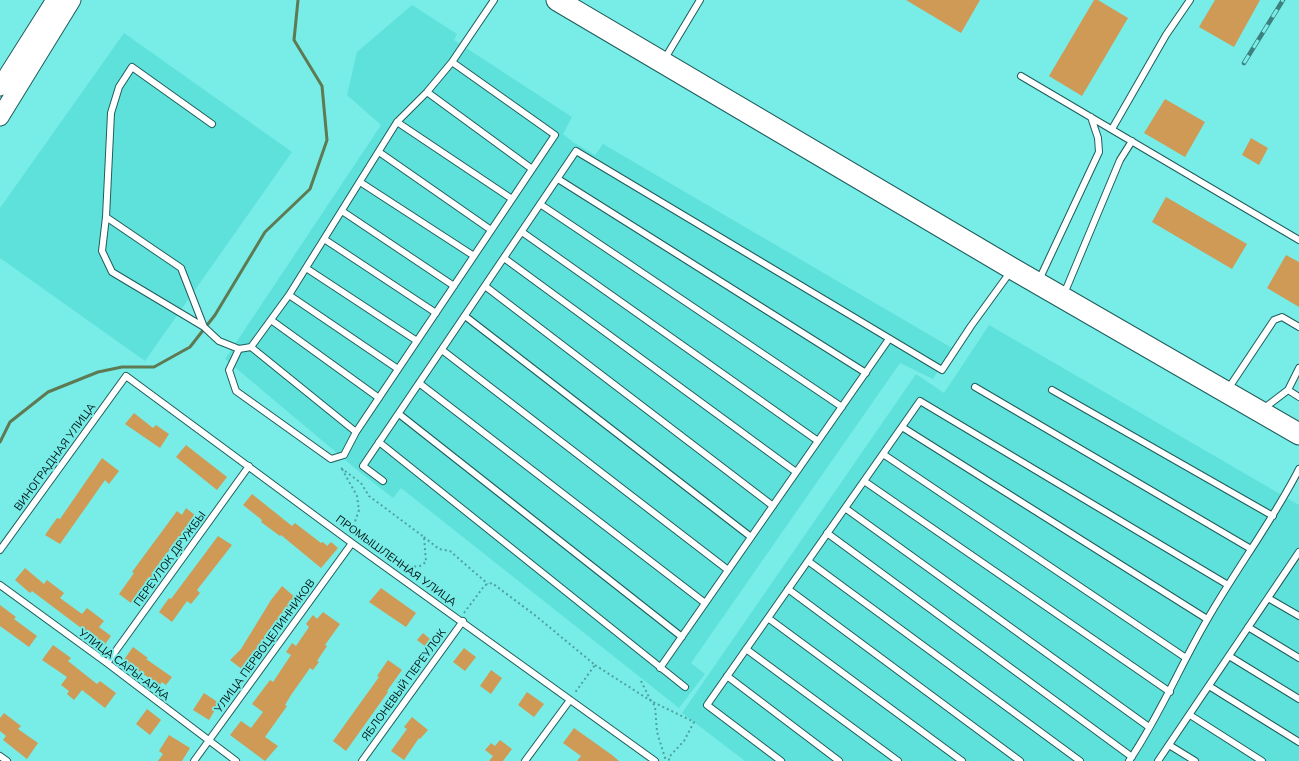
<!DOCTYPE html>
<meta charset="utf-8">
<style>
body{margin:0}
canvas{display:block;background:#78ece7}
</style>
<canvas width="1299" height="761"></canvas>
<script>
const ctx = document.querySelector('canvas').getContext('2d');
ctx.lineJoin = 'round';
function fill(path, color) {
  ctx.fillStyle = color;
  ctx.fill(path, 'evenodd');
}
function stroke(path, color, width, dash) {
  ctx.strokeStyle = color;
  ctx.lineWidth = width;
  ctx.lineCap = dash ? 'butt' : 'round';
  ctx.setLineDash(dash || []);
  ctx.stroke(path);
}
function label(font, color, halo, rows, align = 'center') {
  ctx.font = font + ' Mulish,sans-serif';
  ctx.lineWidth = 4;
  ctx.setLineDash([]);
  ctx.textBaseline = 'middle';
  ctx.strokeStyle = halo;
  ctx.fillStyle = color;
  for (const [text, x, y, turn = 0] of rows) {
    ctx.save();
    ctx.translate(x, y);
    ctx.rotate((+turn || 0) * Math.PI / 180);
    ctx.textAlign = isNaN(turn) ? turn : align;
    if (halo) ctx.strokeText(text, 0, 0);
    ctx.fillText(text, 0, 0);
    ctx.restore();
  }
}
const built = new Path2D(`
 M412 5 457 34 454 40 572 117 563 134 573 142 595 155 603 144 952 348 933 379 900 363 691 663 705 674 679 708 401 488 393 498 356 469 225 359 381 125 347 95 357 52Z
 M124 33 292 152 145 361 0 258V208Z
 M989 325 1299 505V761H745L682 713 916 374 944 393Z`);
const stream = new Path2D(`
 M0 442 10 422 48 392 98 372 122 367H154L190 347 215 315 265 232 310 189 327 140 322 86 294 40 298 0`);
const building = new Path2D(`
 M906 0H980L961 33Z
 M1094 0H1098L1128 18 1082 96 1049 76Z
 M1215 0H1260L1234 47 1199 27Z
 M1165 99 1205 122 1185 157 1144 133Z
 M1251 138 1268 148 1259 165 1242 155Z
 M1166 197 1247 244 1232 269 1152 222Z
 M1286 255 1299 262V307L1267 288Z
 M134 413 153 428 156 425 169 434 160 448 125 424Z
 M186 445 227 477 217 490 176 457Z
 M102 458 119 471 109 484 105 480 60 544 45 535 57 518 60 519Z
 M252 494 292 526 295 523 321 543 323 542 327 546 331 542 338 548 321 568 281 535 280 536 261 522 262 520 243 505Z
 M186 508 196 516 152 573 154 577 149 584 146 582 131 603 119 594 134 573 132 572 177 511 182 515Z
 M218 536 232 545 197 590 200 593 191 604 187 601 172 622 159 612 169 598 171 599Z
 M25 568 44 584 47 580 64 593 60 598 82 614 87 608 104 621 99 627 111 636 103 647 96 642 97 640 32 591 30 593 15 580Z
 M282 586 296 598 285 612 284 611 243 670 230 660 241 649 271 600Z
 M381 588 416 613 406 627 369 602Z
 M0 605 16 617 14 619 37 636 29 647 0 626Z
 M323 612 340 624 325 645 327 646 317 661 319 662 313 670 310 668 291 695 285 705 287 706 265 737 278 746 265 761 230 735 241 721 251 728 263 712 252 704 270 680 273 682 291 655 286 652 292 643 296 646 309 627 306 624 313 615 317 619Z
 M423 633 430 639 425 646 417 640Z
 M53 645 71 658 68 661 97 684 100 681 116 693 105 708 82 690 74 700 67 694 69 691 61 685 67 677 42 660Z
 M133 647 148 658 146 659 172 677 166 685 162 682 160 685 123 661Z
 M464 648 476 657 465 671 453 662Z
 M388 660 402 670 387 691 388 692 346 751 333 741 379 677 377 676Z
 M491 670 502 678 491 694 480 686Z
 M527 692 544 704 534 717 518 705Z
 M204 693 219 703 209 720 193 710Z
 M147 709 161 720 150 735 136 724Z
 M4 713 21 726 18 729 38 743 27 759 3 740 6 736 0 731V718Z
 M412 717 428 730 420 739 419 738 404 760 391 751 407 729 404 727Z
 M574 728 612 755 619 761H577L581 756 563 743Z
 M169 735 190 748 182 761H158L163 754 159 751Z
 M500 740 512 749 503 761H489L493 756 485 750 491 743 495 746Z`);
const path = new Path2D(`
 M341 468 361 483 369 496 424 537 426 562 420 566 401 568
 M342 469 357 496 359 510 351 533
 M424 537 439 549 450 551 488 584
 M464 613 485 585 492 583 536 616 595 665 574 694
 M595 665 651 701 655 706 657 732 666 761
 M641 681 651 701 694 722 684 741 669 757V761`);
const lane = new Path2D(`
 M664 60 700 0
 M1021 76 1299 240
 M427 92 532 169
 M397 122 512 199
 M212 124 132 67 119 87 111 113 106 217 102 251 112 272 204 327 219 341 239 349 251 347 289 295 397 122 427 92 452 62 494 0
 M1112 129 1166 35 1190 0
 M379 152 491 230
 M558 179 866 373
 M360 182 474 256
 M540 204 842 407
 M342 211 454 286
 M106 217 181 268 204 327
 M522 232 818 441
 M324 239 436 313
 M504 258 796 472
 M306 268 417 341
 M1039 280 1099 152 1098 138 1091 117
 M485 286 773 506
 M1064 294 1120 160 1132 141
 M289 295 398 369
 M465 316 751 537
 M271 320 379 398
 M251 347 356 432
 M239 349 229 370 236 391 331 459 344 455 356 432 555 135 452 62
 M442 350 728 570
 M419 383 705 603
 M975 387 1251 549
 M1228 389 1274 320 1282 317 1299 327
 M1052 390 1273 516
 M1288 390 1299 368
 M1263 409 1288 390 1299 397
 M399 414 682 637
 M902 427 1207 619
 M379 442 685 687
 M883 454 1186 658
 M383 481 363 466 576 151 942 370 971 326 1011 271
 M864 481 1170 692
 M845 508 1149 727
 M827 533 1132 757
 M0 550 126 376 352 543 655 761
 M808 561 1080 761
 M0 585 107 663 236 761
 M788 589 1020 761
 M1268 598 1299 616
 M768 618 962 761
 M1248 627 1299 658
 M746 649 898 761
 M1229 656 1299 699
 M107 663 249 466
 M660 668 889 339
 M727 676 839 761
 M1209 686 1299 742
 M1190 715 1262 761
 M1169 745 1195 761
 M0 756 7 761
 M194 761 352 543
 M362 761 463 621
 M525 761 570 700
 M781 761 707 705 920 401 1228 585
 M1129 761C1159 717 1180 666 1207 620 1236 569 1272 522 1299 469
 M1158 761 1299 552`);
const secondary = new Path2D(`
 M0 87 55 0
 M0 117 72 0`);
const highway = new Path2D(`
 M557 0 1013 269 1299 434`);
const rail = new Path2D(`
 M1244 63 1283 0`);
const streetNames = [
 ["ВИНОГРАДНАЯ УЛИЦА",55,457,-54],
 ["ПЕРЕУЛОК ДРУЖБЫ",170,559,-54],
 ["ПРОМЫШЛЕННАЯ УЛИЦА",396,561,36],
 ["УЛИЦА ПЕРВОЦЕЛИННИКОВ",265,646,-54],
 ["УЛИЦА САРЫ-АРКА",124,665,37],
 ["ЯБЛОНЕВЫЙ ПЕРЕУЛОК",404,685,-54]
];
fill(built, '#5fe1db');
stroke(stream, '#5e7a52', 3);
fill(building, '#ce9a56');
stroke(lane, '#1e5d5b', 8);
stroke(secondary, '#1e5d5b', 19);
stroke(highway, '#1e5d5b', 23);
stroke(path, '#4ea29e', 2, [2, 3]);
stroke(lane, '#fff', 6);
stroke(secondary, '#fff', 17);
stroke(highway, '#fff', 21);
stroke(rail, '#3c817e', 4.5);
stroke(rail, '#78ece7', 3, [9]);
label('11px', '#001615', '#78ece7', streetNames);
</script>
